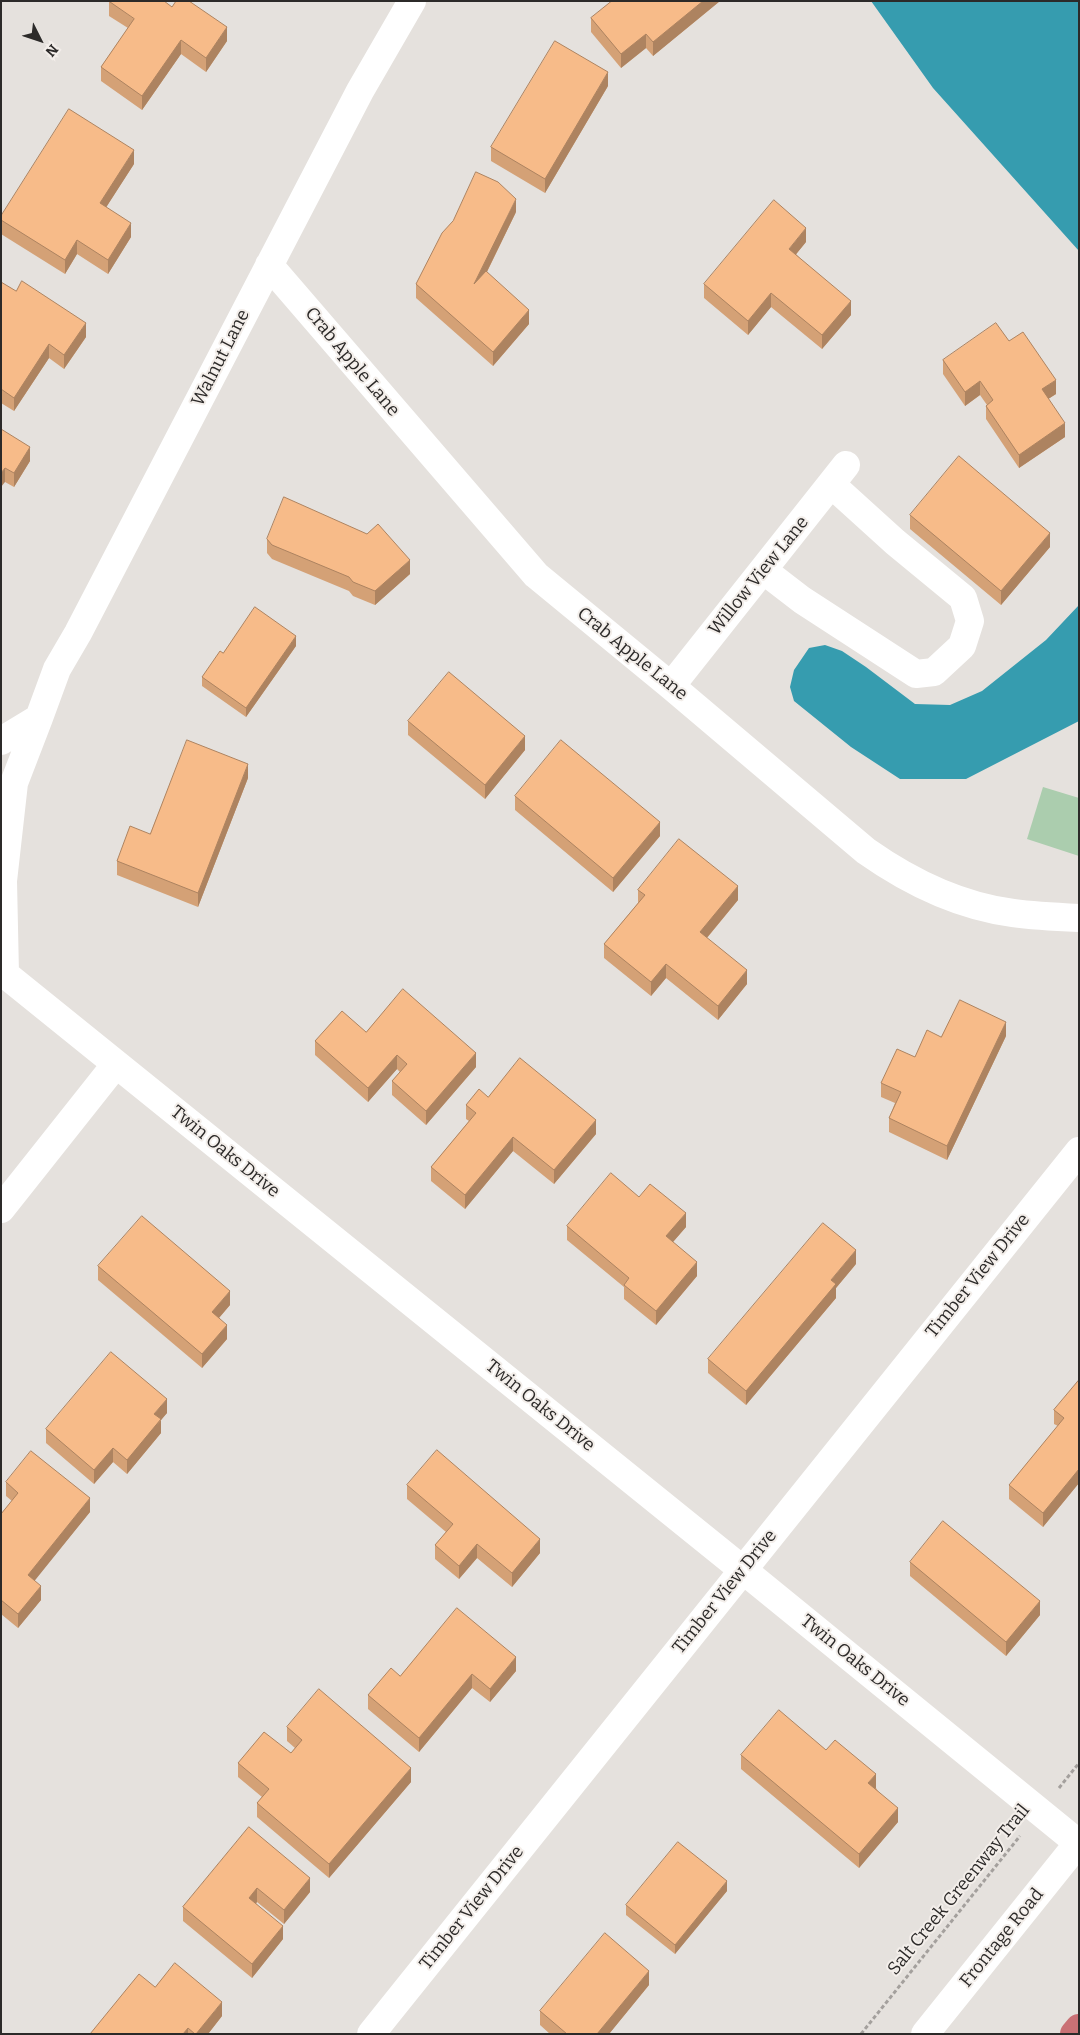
<!DOCTYPE html>
<style>
body{margin:0}
#map{position:relative;width:1080px;height:2035px;overflow:hidden;background:#e5e1dd;font-family:Bitter,serif}
canvas{display:block}
.frame{position:absolute;inset:0;border:2px solid #2c2a29;pointer-events:none}
.north{position:absolute;left:15px;top:15px;width:50px;height:50px;-webkit-text-stroke:4px #f3eeea;paint-order:stroke;rotate:131deg;font-size:14px;font-weight:700;line-height:20px;text-align:center;color:#2c2a29}
.north::after{content:'';display:block;margin:auto;width:18px;height:22px;background:#2c2a29;clip-path:polygon(50% 0,100% 100%,50% 72%,0 100%)}
</style>
<div id="map">
<canvas width="1080" height="2035"></canvas>
<div class="frame"></div>
<div class="north">N</div>
</div>
<script>
const ctx = document.querySelector('canvas').getContext('2d');
ctx.lineJoin = 'round';
function fill(path, color) {
  ctx.fillStyle = color;
  ctx.fill(path, 'evenodd');
}
function stroke(path, color, width, dash) {
  ctx.strokeStyle = color;
  ctx.lineWidth = width;
  ctx.lineCap = dash ? 'butt' : 'round';
  ctx.setLineDash(dash || []);
  ctx.stroke(path);
}
function label(font, color, halo, rows, align = 'center') {
  ctx.font = font + ' Bitter,serif';
  ctx.lineWidth = 4;
  ctx.setLineDash([]);
  ctx.textBaseline = 'middle';
  ctx.strokeStyle = halo;
  ctx.fillStyle = color;
  for (const [text, x, y, turn = 0] of rows) {
    ctx.save();
    ctx.translate(x, y);
    ctx.rotate((+turn || 0) * Math.PI / 180);
    ctx.textAlign = isNaN(turn) ? turn : align;
    if (halo) ctx.strokeText(text, 0, 0);
    ctx.fillText(text, 0, 0);
    ctx.restore();
  }
}
const green = new Path2D(`
 M1043 787 1079 798V856L1027 839Z`);
const water = new Path2D(`
 M871 1H1079V251L933 88Z
 M1079 605V721L966 779H900L851 747 794 701 790 687 794 670 809 648 825 645 842 651 866 667 915 704 950 705 982 691 1046 640Z`);
const path = new Path2D(`
 M1059 1788 1079 1763
 M861 2034 1020 1836`);
const minor = new Path2D(`
 M269 265 536 575 671 686 866 851C910 882 959 906 1013 913 1035 916 1057 917 1079 918
 M763 570 802 600 916 674 934 672 962 646 970 621 963 598 895 542 831 484
 M671 686 846 465
 M1 741 39 718 57 669 78 633 360 91 412 1
 M1 971 743 1570 1078 1843
 M5 974 3 881 14 783 39 718
 M1 1209 116 1064
 M371 2034 1079 1151
 M925 2034 1079 1842`);
const highway = new Path2D(`
 M1074 2034 1079 2028`);
const wall = new Path2D(`
 M109 1 227 41 206 72 181 54 142 110 101 81V67L128 28 109 16Z
 M612 1H720L653 56 646 48 621 68 591 32V18Z
 M608 86 545 193 491 161V147Z
 M134 164 106 207 131 237 108 274 77 254 65 274 1 234V216Z
 M516 212 487 272 529 324 493 366 416 298V284Z
 M806 242 796 254 851 315 822 349 771 307 748 335 704 298V284Z
 M1 282 86 337 64 369 49 358 14 411 1 403Z
 M1009 341 1056 394 1048 399 1065 437 1019 468 986 419V406L987 405 980 395 965 406 943 374V360Z
 M1 429 30 461 14 487 5 482Z
 M910 515 1050 547 1001 605 910 529Z
 M267 539 410 574 375 605 353 596 349 591 272 559 267 553Z
 M296 646 246 717 202 686V677L223 653Z
 M408 721 525 750 485 799 408 735Z
 M248 778 198 907 117 875V861L150 834Z
 M515 796 660 836 613 892 515 810Z
 M638 890 738 900 707 938 747 984 718 1020 666 978 651 996 604 958V944L638 903Z
 M366 1032 476 1067 426 1125 392 1095V1081L400 1072 397 1069 368 1102 315 1055V1041Z
 M1006 1036 947 1160 889 1132V1118L895 1103 881 1097V1083L915 1057Z
 M488 1097 596 1134 554 1184 513 1151 465 1209 431 1181V1167L469 1121 466 1119V1105Z
 M639 1197 686 1227 673 1242 697 1276 656 1325 624 1299V1287L567 1240V1226Z
 M856 1264 836 1288V1298L746 1405 708 1373V1359Z
 M98 1266 230 1305 219 1318 227 1339 202 1368 98 1280Z
 M1079 1380V1483L1043 1527 1009 1499V1485L1058 1426 1054 1424V1410Z
 M167 1413 161 1419V1433L127 1474 113 1462 94 1484 46 1443V1429Z
 M6 1482 90 1512 34 1580 41 1600 18 1628 1 1614V1514L12 1501 6 1496Z
 M407 1485 540 1553 512 1587 477 1558 459 1579 435 1559V1545L446 1532 407 1499Z
 M910 1562 1040 1615 1006 1656 910 1576Z
 M516 1671 490 1702 472 1688 419 1752 368 1709V1695L400 1676Z
 M287 1727 411 1782 329 1878 257 1817V1803L262 1797 238 1777V1763L291 1753 295 1748 287 1741Z
 M826 1750 876 1788 898 1822 859 1868 741 1769V1755Z
 M249 1827 310 1892 284 1924 257 1902 256 1903 283 1939 252 1978 183 1921V1907Z
 M727 1891 675 1954 626 1915V1905Z
 M649 1985 609 2034H550L540 2025V2011Z
 M155 1987 222 2016 208 2034H90Z`);
const shadedWall = new Path2D(`
 M703 1H720L653 56V42Z
 M227 27V41L206 72V58Z
 M646 34V48L621 68V54Z
 M181 40V54L142 110V96Z
 M608 72V86L545 193V179Z
 M134 150V164L100 217V203Z
 M516 199V212L474 298V284Z
 M131 223V237L108 274V260Z
 M806 228V242L789 263V249Z
 M77 240V254L65 274V260Z
 M771 293V307L748 335V321Z
 M851 301V315L822 349V335Z
 M529 310V324L493 366V352Z
 M86 323V337L64 369V355Z
 M49 344V358L14 411V398Z
 M1056 380V394L1042 403V389Z
 M980 381V395L965 406V392Z
 M1065 423V437L1019 468V455Z
 M30 447V461L14 487V473Z
 M5 468V482L1 487V473Z
 M1050 533V547L1001 605V591Z
 M410 560V574L375 605V591Z
 M296 636V646L246 717V708Z
 M525 736V750L485 799V785Z
 M248 764V778L198 907V893Z
 M660 822V836L613 892V878Z
 M738 886V900L700 946V932Z
 M666 964V978L651 996V982Z
 M747 970V984L718 1020V1006Z
 M1006 1022V1036L947 1160V1146Z
 M476 1053V1067L426 1125V1111Z
 M397 1055V1069L368 1102V1088Z
 M596 1120V1134L554 1184V1170Z
 M513 1137V1151L465 1209V1195Z
 M686 1213V1227L666 1250V1236Z
 M856 1250V1264L836 1288V1298L746 1405V1391L831 1280Z
 M697 1262V1276L656 1325V1311Z
 M230 1291V1305L212 1326V1312Z
 M227 1325V1339L202 1368V1354Z
 M167 1399V1413L157 1425 161 1419V1433L127 1474V1460L154 1414Z
 M113 1448V1462L94 1484V1470Z
 M1079 1469V1483L1043 1527V1513Z
 M90 1498V1512L28 1589V1575Z
 M540 1539V1553L512 1587V1573Z
 M477 1544V1558L459 1579V1566Z
 M41 1586V1600L18 1628V1614Z
 M1040 1601V1615L1006 1656V1642Z
 M516 1657V1671L490 1702V1689Z
 M472 1674V1688L419 1752V1738Z
 M411 1768V1782L329 1878V1864Z
 M876 1774V1788L868 1796V1783Z
 M898 1808V1822L859 1868V1854Z
 M310 1878V1892L284 1924V1910Z
 M727 1881V1891L675 1954V1945Z
 M257 1888V1902L249 1912V1898Z
 M283 1926V1939L252 1978V1964Z
 M649 1971V1985L609 2034H597Z
 M222 2002V2016L208 2034H196Z
 M188 2028V2034H183Z`);
const building = new Path2D(`
 M109 1H164L172 7 176 1H189L227 27 206 58 181 40 142 96 101 67 134 19Z
 M612 1H703L653 42 646 34 621 54 591 18Z
 M555 41 608 72 545 179 491 147Z
 M69 109 134 150 100 203 131 223 108 260 77 240 65 260 1 220V216Z
 M476 172 498 182 516 199 474 284 486 271 529 310 493 352 416 284 442 233 453 221Z
 M774 200 806 228 789 249 851 301 822 335 771 293 748 321 704 284Z
 M22 281 86 323 64 355 49 344 14 398 1 389V282L16 291Z
 M996 323 1009 341 1023 332 1056 380 1042 389 1065 423 1019 455 986 406 993 400 980 381 965 392 943 360Z
 M1 429 30 447 14 473 5 468 1 473Z
 M959 456 1050 533 1001 591 910 515Z
 M284 497 367 534 378 524 410 560 375 591 353 582 349 577 272 545 267 539Z
 M255 607 296 636 246 708 202 677 220 651 223 653Z
 M449 672 525 736 485 785 408 721Z
 M187 740 248 764 198 893 117 861 130 826 150 834Z
 M561 740 660 822 613 878 515 796Z
 M679 839 738 886 700 932 747 970 718 1006 666 964 651 982 604 944 645 895 638 890Z
 M403 989 476 1053 426 1111 392 1081 407 1064 397 1055 368 1088 315 1041 342 1011 366 1032Z
 M960 1000 1006 1022 947 1146 889 1118 901 1092 881 1083 897 1049 915 1057 927 1030 941 1037Z
 M520 1058 596 1120 554 1170 513 1137 465 1195 431 1167 476 1113 466 1105 479 1089 488 1097Z
 M611 1173 639 1197 650 1184 686 1213 666 1236 697 1262 656 1311 624 1285 629 1278 567 1226Z
 M142 1216 230 1291 212 1312 227 1325 202 1354 98 1266Z
 M823 1223 856 1250 831 1280 836 1284 746 1391 708 1359Z
 M111 1352 167 1399 154 1414 161 1419 127 1460 113 1448 94 1470 46 1429Z
 M1079 1380V1469L1043 1513 1009 1485 1064 1418 1054 1410Z
 M437 1450 540 1539 512 1573 477 1544 459 1566 435 1545 453 1524 407 1485Z
 M31 1451 90 1498 28 1575 41 1586 18 1614 1 1600V1514L18 1493 6 1482Z
 M943 1521 1040 1601 1006 1642 910 1562Z
 M457 1608 516 1657 490 1689 472 1674 419 1738 368 1695 391 1668 400 1676Z
 M319 1689 411 1768 329 1864 257 1803 269 1789 238 1763 264 1732 291 1753 302 1740 287 1727Z
 M779 1710 826 1750 835 1740 876 1774 868 1783 898 1808 859 1854 741 1755Z
 M249 1827 310 1878 284 1910 257 1888 249 1898 283 1926 252 1964 183 1907Z
 M678 1842 727 1881 675 1945 626 1905Z
 M605 1933 649 1971 597 2034H567L540 2011Z
 M175 1963 222 2002 196 2034H195L188 2028 183 2034H90L139 1974 155 1987Z`);
const streetNames = [
 ["Walnut Lane",221,358,-63],
 ["Crab Apple Lane",352,362,50],
 ["Willow View Lane",759,576,-51],
 ["Crab Apple Lane",632,654,39],
 ["Twin Oaks Drive",225,1152,39],
 ["Timber View Drive",978,1276,-51],
 ["Twin Oaks Drive",540,1406,39],
 ["Timber View Drive",725,1592,-51],
 ["Twin Oaks Drive",855,1661,39],
 ["Salt Creek Greenway Trail",959,1890,-51],
 ["Timber View Drive",472,1908,-51],
 ["Frontage Road",1002,1938,-51]
];
fill(green, '#abcdae');
fill(water, '#369caf');
stroke(path, '#a4a09d', 3, [4, 2.5]);
stroke(minor, '#fff', 28);
stroke(highway, '#ca7175', 28);
fill(wall, '#d4a176');
fill(shadedWall, '#ad8360');
fill(building, '#f7bb89');
stroke(building, '#ad8360', 1);
label('18px', '#2c2a29', '#f3eeea', streetNames);
</script>
